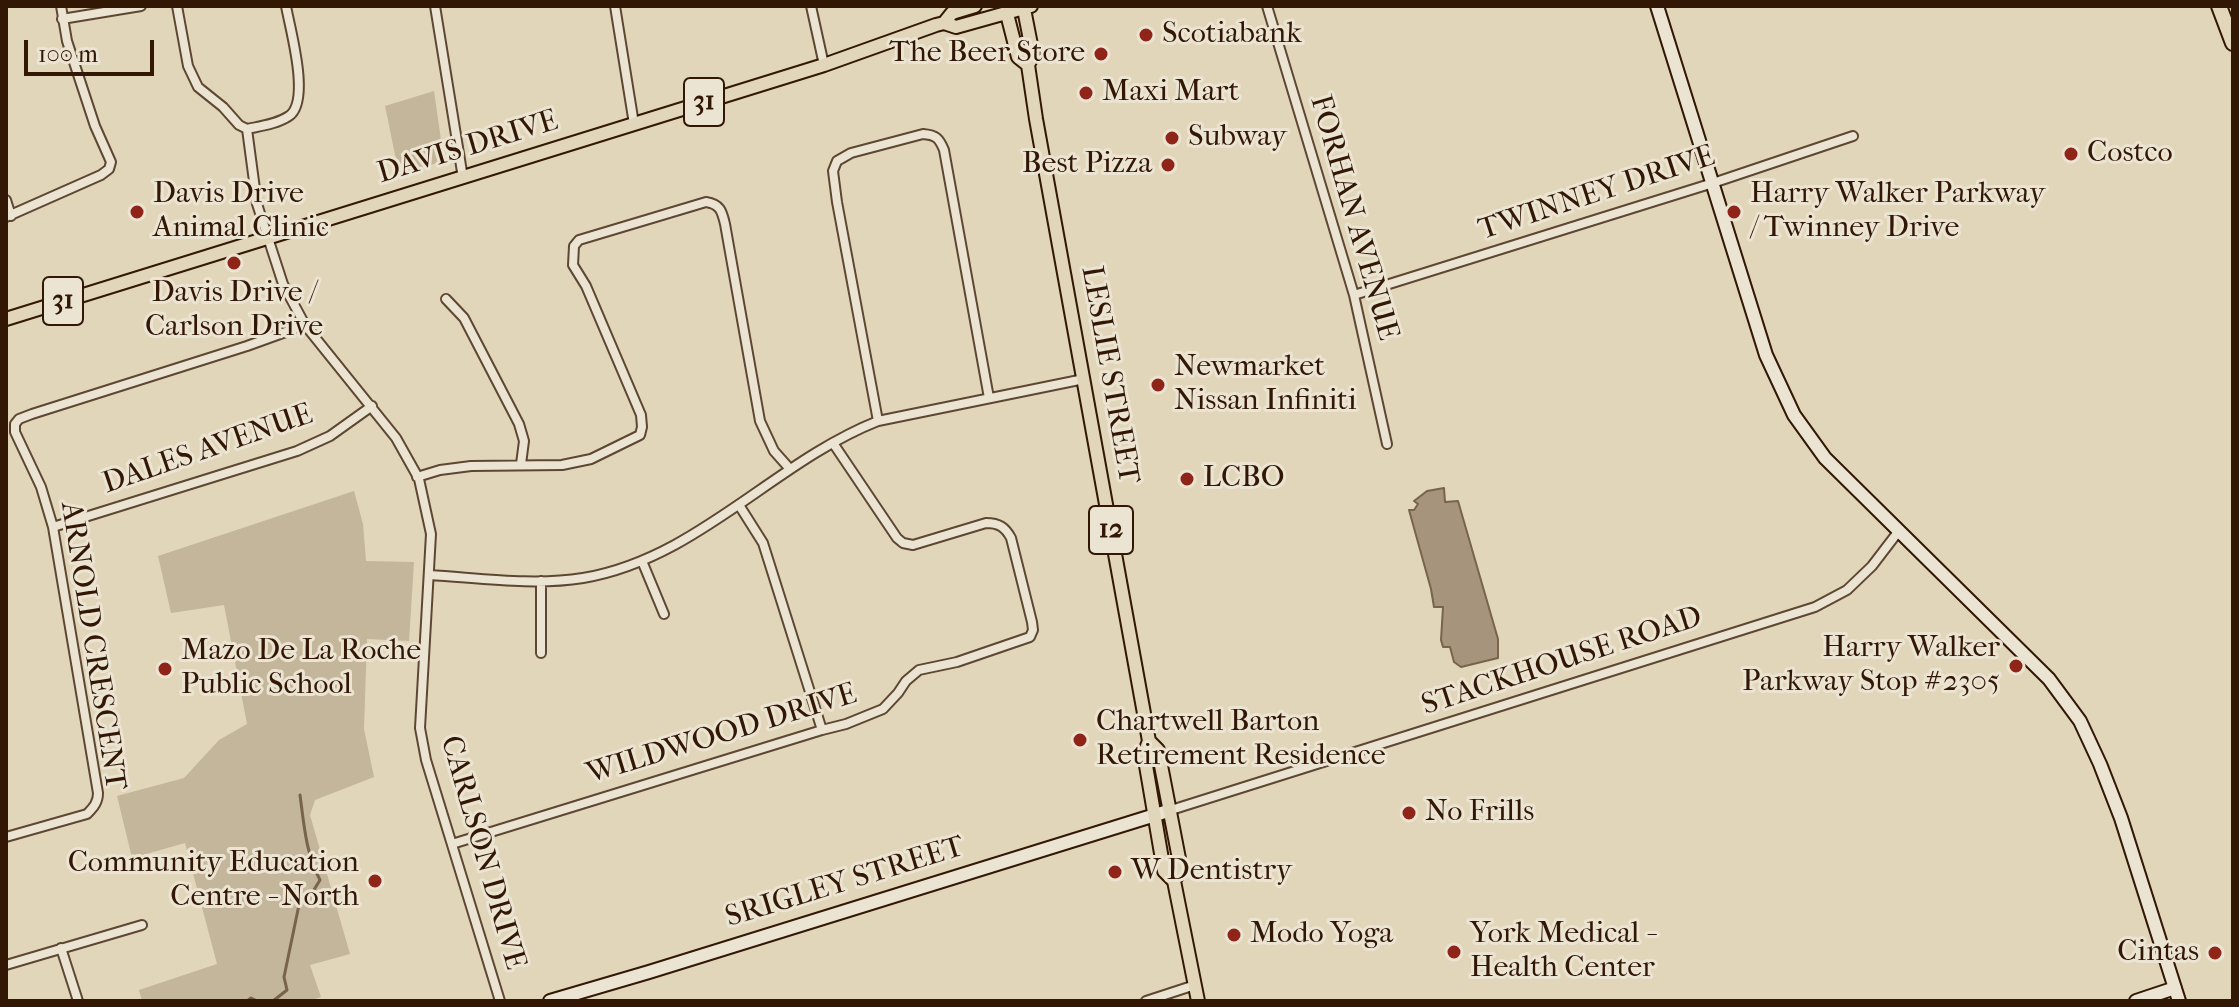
<!DOCTYPE html>
<style>
body{margin:0}
#map{position:relative;width:2239px;height:1007px;overflow:hidden;background:#e1d6b9;font-family:"IM FELL French Canon",serif}
canvas{display:block}
.frame{position:absolute;inset:0;border:8px solid #321705;pointer-events:none}
.scale{position:absolute;left:24px;top:40px;width:130px;height:36px;box-sizing:border-box;border:4px solid #321705;border-top:0;padding-left:10px;font-size:24px;line-height:28px;white-space:nowrap;color:#321705;-webkit-text-stroke:6px #ece4d2;paint-order:stroke}
</style>
<div id="map">
<canvas width="2239" height="1007"></canvas>
<div class="frame"></div>
<div class="scale">100 m</div>
</div>
<script>
const ctx = document.querySelector('canvas').getContext('2d');
ctx.lineJoin = 'round';
function fill(path, color) {
  ctx.fillStyle = color;
  ctx.fill(path, 'evenodd');
}
function stroke(path, color, width, dash) {
  ctx.strokeStyle = color;
  ctx.lineWidth = width;
  ctx.lineCap = dash ? 'butt' : 'round';
  ctx.setLineDash(dash || []);
  ctx.stroke(path);
}
function label(font, color, halo, rows, align = 'center') {
  ctx.font = font + ' "IM FELL French Canon",serif';
  ctx.lineWidth = 6;
  ctx.setLineDash([]);
  ctx.textBaseline = 'middle';
  ctx.strokeStyle = halo;
  ctx.fillStyle = color;
  for (const [text, x, y, turn = 0] of rows) {
    ctx.save();
    ctx.translate(x, y);
    ctx.rotate((+turn || 0) * Math.PI / 180);
    ctx.textAlign = isNaN(turn) ? turn : align;
    if (halo) ctx.strokeText(text, 0, 0);
    ctx.fillText(text, 0, 0);
    ctx.restore();
  }
}
const green = new Path2D(`
 M434 91 444 161 399 174 385 106Z
 M354 491 363 524 366 561 414 562 409 641 367 639 364 729 374 777 315 800 310 815 350 954 310 965 321 997 309 1001H142L139 990 217 964 185 843 132 858 117 796 184 778 219 740 247 724 224 605 171 613 158 556Z`);
const water = new Path2D(`
 M1444 488 1445 502 1458 501 1498 639V658L1461 667 1454 662 1450 647H1443L1441 640 1443 607H1434L1431 589 1409 510H1414L1418 504 1414 501 1427 491Z`);
const stream = new Path2D(`
 M247 1001 251 998 257 1001
 M273 1001 287 990 284 977 300 900 312 893 320 880C306 854 304 825 300 795`);
const street = new Path2D(`
 M177 6 188 66 198 87 223 107 239 125 247 129 257 204 283 284 305 325 396 438 419 479 431 534 420 728 426 760 500 1001
 M435 6 463 178
 M615 6 634 124
 M811 6 824 65
 M1267 6 1354 295 1387 444
 M62 19 141 6
 M247 129C261 126 277 124 289 116 311 101 290 29 286 6
 M6 200 11 216
 M6 217 101 175 109 169 111 162 95 126 67 41 61 6
 M1354 295 1713 183 1853 136
 M446 299 464 318 519 424 524 441 521 464
 M878 421 837 202 833 171 837 161 851 153 923 134C936 135 939 138 944 150L989 398
 M417 477 440 470 471 466 562 465 591 459 640 435 642 427 641 415 586 286 573 265 574 246 579 240 706 202C720 204 722 211 725 224L760 421 774 451 790 469
 M739 505 763 543 822 730
 M53 527 297 451 330 436 372 406
 M642 561 664 614
 M430 575C480 578 533 586 583 578 697 559 774 462 878 421L1084 379
 M541 581V653
 M1168 811 1815 607 1847 590 1872 566 1898 532
 M6 837 87 814C94 807 98 802 98 793L53 527 41 487 15 432V424L19 419 32 414 247 346 305 325
 M452 844 822 730 846 724 883 709 898 693 906 681 919 670 957 662 1030 637 1033 630 1032 622 1011 538C1005 527 999 523 986 523L913 545 903 543 897 538 833 443
 M61 948 78 1001
 M6 965 142 925
 M1146 1001 1195 985`);
const secondary = new Path2D(`
 M1657 6 1766 355 1794 415 1825 458 2049 679 2080 721 2100 764 2121 818 2179 1001
 M550 1001 649 972 1168 811
 M2136 1001 2175 988`);
const primary = new Path2D(`
 M1024 9 1033 55 1028 65 1036 119 1149 741 1144 754 1164 871 1174 881 1198 1001
 M1007 14 1018 57 1028 65
 M944 23 952 13 975 6
 M6 319 824 65 936 25 944 23 956 27 1031 6
 M1149 741 1158 750 1181 869 1174 881`);
const highway = new Path2D(`
 M2219 6 2233 43`);
const markers = [
 [1146,35,8,"#8f2418"],
 [1101,54,8,"#8f2418"],
 [1086,93,8,"#8f2418"],
 [1172,138,8,"#8f2418"],
 [2071,154,8,"#8f2418"],
 [1168,165,8,"#8f2418"],
 [137,212,8,"#8f2418"],
 [1734,212,8,"#8f2418"],
 [234,263,8,"#8f2418"],
 [1158,385,8,"#8f2418"],
 [1187,479,8,"#8f2418"],
 [2016,666,8,"#8f2418"],
 [165,669,8,"#8f2418"],
 [1080,740,8,"#8f2418"],
 [1409,813,8,"#8f2418"],
 [1115,872,8,"#8f2418"],
 [375,881,8,"#8f2418"],
 [1234,935,8,"#8f2418"],
 [1454,952,8,"#8f2418"],
 [2215,953,8,"#8f2418"]
];
const shields = [
 [704,102,40],
 [63,301,40],
 [1111,530,44]
];
const shieldNames = [
 ["31",704,102],
 ["31",63,301],
 ["12",1111,530]
];
const poiNames = [
 ["Scotiabank",1162,35],
 ["The Beer Store",1085,54,"right"],
 ["Maxi Mart",1102,93],
 ["Subway",1188,138],
 ["Costco",2087,154],
 ["Best Pizza",1152,165,"right"],
 ["Davis Drive",153,195],
 ["Animal Clinic",153,229],
 ["Harry Walker Parkway",1750,195],
 ["/ Twinney Drive",1750,229],
 ["Davis Drive /",234,294,"center"],
 ["Carlson Drive",234,328,"center"],
 ["Newmarket",1174,368],
 ["Nissan Infiniti",1174,402],
 ["LCBO",1203,479],
 ["Harry Walker",2000,649,"right"],
 ["Parkway Stop #2305",2000,683,"right"],
 ["Mazo De La Roche",181,652],
 ["Public School",181,686],
 ["Chartwell Barton",1096,723],
 ["Retirement Residence",1096,757],
 ["No Frills",1425,813],
 ["Community Education",359,864,"right"],
 ["Centre - North",359,898,"right"],
 ["W Dentistry",1131,872],
 ["Modo Yoga",1250,935],
 ["York Medical -",1470,935],
 ["Health Center",1470,969],
 ["Cintas",2199,953,"right"]
];
const streetNames = [
 ["DAVIS DRIVE",468,148,-17],
 ["TWINNEY DRIVE",1597,194,-18],
 ["FORHAN AVENUE",1353,218,74],
 ["LESLIE STREET",1109,375,80],
 ["DALES AVENUE",208,450,-19],
 ["ARNOLD CRESCENT",92,646,81],
 ["STACKHOUSE ROAD",1562,662,-18],
 ["WILDWOOD DRIVE",722,735,-17],
 ["CARLSON DRIVE",482,853,74],
 ["SRIGLEY STREET",845,883,-17]
];
fill(green, '#c3b69a');
fill(water, '#a6957c');
stroke(water, '#78634c', 2);
stroke(stream, '#78634c', 3);
stroke(street, '#5e4732', 12);
stroke(secondary, '#321705', 16);
stroke(primary, '#321705', 16);
stroke(highway, '#321705', 18);
stroke(street, '#ece4d2', 8);
stroke(secondary, '#ece4d2', 12);
stroke(primary, '#e1d6b9', 12);
stroke(highway, '#e1d6b9', 14);
for (const [x, y, r, color] of markers) {
  const dot = new Path2D();
  dot.arc(x, y, r, 0, 2 * Math.PI);
  ctx.fillStyle = color;
  ctx.fill(dot);
  stroke(dot, '#ece4d2', 3);
}
for (const [x, y, w] of shields) {
  const box = new Path2D();
  box.roundRect(x - w / 2, y - 24, w, 48, 6);
  ctx.fillStyle = '#ece4d2';
  ctx.fill(box);
  stroke(box, '#321705', 2);
}
label('bold 28px', '#321705', null, shieldNames);
label('30px', '#321705', '#ece4d2', poiNames, 'left');
label('30px', '#321705', '#ece4d2', streetNames);
</script>
